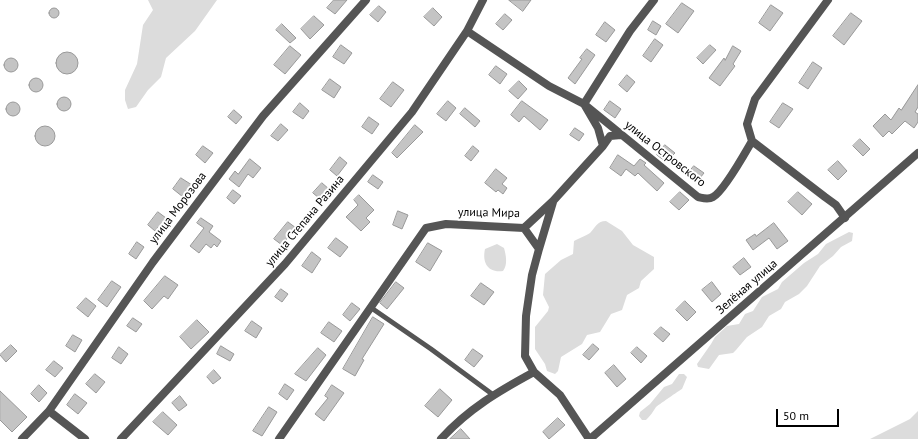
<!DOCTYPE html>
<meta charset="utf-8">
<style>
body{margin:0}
#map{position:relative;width:918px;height:439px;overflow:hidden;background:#fff;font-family:"PT Sans",sans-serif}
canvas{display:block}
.scale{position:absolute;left:776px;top:409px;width:63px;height:18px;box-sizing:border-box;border:2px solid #000;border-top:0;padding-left:5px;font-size:12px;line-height:14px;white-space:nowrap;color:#000;-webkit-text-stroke:3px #fff;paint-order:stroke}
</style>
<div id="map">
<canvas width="918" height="439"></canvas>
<div class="scale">50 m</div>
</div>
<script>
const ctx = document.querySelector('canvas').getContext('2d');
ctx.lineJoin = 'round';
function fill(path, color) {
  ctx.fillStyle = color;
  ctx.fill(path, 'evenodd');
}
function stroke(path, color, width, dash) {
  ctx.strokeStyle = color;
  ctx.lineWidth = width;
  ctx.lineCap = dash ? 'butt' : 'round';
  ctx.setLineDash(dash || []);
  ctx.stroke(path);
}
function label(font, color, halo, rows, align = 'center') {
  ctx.font = font + ' "PT Sans",sans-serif';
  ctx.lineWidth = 4;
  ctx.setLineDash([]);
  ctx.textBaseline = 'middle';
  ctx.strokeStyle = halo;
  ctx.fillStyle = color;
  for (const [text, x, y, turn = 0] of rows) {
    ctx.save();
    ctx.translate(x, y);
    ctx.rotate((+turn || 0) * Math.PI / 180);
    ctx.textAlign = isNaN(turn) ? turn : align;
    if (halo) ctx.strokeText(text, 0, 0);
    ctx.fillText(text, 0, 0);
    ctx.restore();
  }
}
const green = new Path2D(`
 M148 0H217L195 31 166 58 161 77 148 90 136 107 128 109 125 100V90L137 64 143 25 153 10Z
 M606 221 622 231 633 245 654 257V269L641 281 639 288 627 295 622 310 611 314 600 332 587 335 582 344 561 357 558 371 555 374 547 371 545 364 535 349V327L548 311 549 307 543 295 545 274 561 260 573 254 574 241C579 238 586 236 590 233 596 227 597 221 606 221Z
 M849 232 853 233 852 241 841 247 833 256 820 266 807 286 799 294 785 302 781 309 769 316 762 327 747 337 736 350 733 353 719 355 709 369 698 367 697 364 711 344 715 337 727 326 739 324 745 314 753 311 762 297 778 289 782 282 804 263 818 254 826 244Z
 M497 244 504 248C506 255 508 265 503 271 488 273 482 263 485 249Z
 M679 374H684L687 377 682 389C680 390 657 406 656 407 653 412 650 416 646 420H642L639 416 640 412 650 404 664 387 672 384Z
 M918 411V439H870L910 419Z`);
const building = new Path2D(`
 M334 0H347L335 14 327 8Z
 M509 0H531L523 11Z
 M682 3 694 11 678 33 666 24Z
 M771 5 783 13 770 31 759 23Z
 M379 6 386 12 378 22 370 15Z
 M49 13a5 5 0 1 1 10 0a5 5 0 1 1-10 0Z
 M433 8 442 17 434 26 424 17Z
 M851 13 862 21 844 45 833 36Z
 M505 14 512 20 503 30 496 24Z
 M314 16 324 25 310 39 301 29Z
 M653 21 661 26 656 35 648 30Z
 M605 22 615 30 606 42 596 35Z
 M282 24 296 38 290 43 276 30Z
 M655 39 663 45 651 62 643 56Z
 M341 45 352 53 344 64 333 57Z
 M710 45 716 50 703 64 697 58Z
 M290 46 301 55 285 74 274 65Z
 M733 46 741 51 733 64 735 66 720 86 709 78 724 58 725 60Z
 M587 49 595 55 575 84 568 78 582 59 580 58Z
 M56 63a11 11 0 1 1 22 0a11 11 0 1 1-22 0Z
 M4 65a7 7 0 1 1 14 0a7 7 0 1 1-14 0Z
 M813 62 822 68 808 89 799 83Z
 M496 66 507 74 500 84 489 75Z
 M627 75 635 82 627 92 619 85Z
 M29 85a7 7 0 1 1 14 0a7 7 0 1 1-14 0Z
 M330 79 341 87 334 98 322 90Z
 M519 81 527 89 518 99 509 91Z
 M393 82 404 90 391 107 380 99Z
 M918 85V107L915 112 918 114V122L914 128 905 121 892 134 889 131 883 137 873 126 885 114 891 120 899 108 901 110Z
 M57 104a7 7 0 1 1 14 0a7 7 0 1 1-14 0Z
 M448 101 456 108 446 121 437 114Z
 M522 101 548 120 540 130 524 116 519 122 511 115Z
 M610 101 621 109 615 118 604 110Z
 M6 109a7 7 0 1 1 14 0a7 7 0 1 1-14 0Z
 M300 103 309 111 303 119 293 112Z
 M783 103 793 109 779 128 770 122Z
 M465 108 480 121 475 127 460 114Z
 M234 110 242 117 236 124 228 117Z
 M369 117 379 124 372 134 362 127Z
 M281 124 288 130 278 141 271 136Z
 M415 125 423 132 397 158 392 153Z
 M35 136a10 10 0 1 1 20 0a10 10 0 1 1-20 0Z
 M575 128 584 134 579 141 570 135Z
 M860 139 870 149 863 156 853 146Z
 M665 145 675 153 666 162 657 155Z
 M203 146 213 153 205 163 196 155Z
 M473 146 479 151 471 161 465 156Z
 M618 155 634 166 640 159 646 163 644 165 664 183 657 191 638 173 635 176 626 169 621 176 610 168Z
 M340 157 347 163 337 176 330 170Z
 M250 159 261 168 253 178 248 174 239 187 229 179 235 171 238 174Z
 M838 161 847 171 838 180 828 170Z
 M694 166 704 173 696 183 686 176Z
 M496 169 507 178 502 184 507 188 503 194 498 190 496 192 485 183Z
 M373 175 383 182 378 189 368 182Z
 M181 178 192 185 183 197 173 189Z
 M322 183 329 189 320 199 313 193Z
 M233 190 241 196 234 204 227 198Z
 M680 192 689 200 679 210 670 202Z
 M798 192 812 204 802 215 788 202Z
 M359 195 374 210 366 218 370 222 361 231 346 217 358 205 354 200Z
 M398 211 408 215 402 229 393 225Z
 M158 212 166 218 155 231 148 225Z
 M201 218 213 226 209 232 221 241 217 247 214 244 211 248 206 244 199 253 190 246 204 228 197 223Z
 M288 222 296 228 282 245 274 239Z
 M774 223 788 241 777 249 769 238 753 250 746 240 755 234 756 236Z
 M336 238 348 247 340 257 328 248Z
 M137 242 144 247 136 259 129 254Z
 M428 243 442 251 430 271 416 262Z
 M312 252 321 259 312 273 302 266Z
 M744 258 751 267 740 275 733 267Z
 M165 276 178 285 168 299 164 296 152 309 144 301Z
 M112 281 121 287 107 307 98 300Z
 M396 282 404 288 387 309 380 303Z
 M712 282 721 294 712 302 702 290Z
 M481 283 494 292 484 305 471 296Z
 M281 289 288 294 282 302 275 297Z
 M86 298 96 306 88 317 77 308Z
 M685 301 696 312 687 321 676 310Z
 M352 303 360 309 350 321 343 315Z
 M373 317 384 324 362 359 364 360 355 376 343 369Z
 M133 318 142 324 136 332 127 326Z
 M197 320 209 332 191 349 180 337Z
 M252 321 262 328 256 338 245 331Z
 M329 322 342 331 334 342 321 333Z
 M661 327 670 334 663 342 654 334Z
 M73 335 82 340 75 352 66 346Z
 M593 344 599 349 589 360 583 355Z
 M11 345 17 351 6 362 0 355Z
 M221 346 234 354 230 361 217 354Z
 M119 347 128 354 121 364 112 358Z
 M637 347 647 356 641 363 631 353Z
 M318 348 326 355 306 381 295 374Z
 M473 349 483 356 474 367 465 360Z
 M54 361 63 368 55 377 46 370Z
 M614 365 626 379 617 387 605 373Z
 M214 370 221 378 213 384 207 377Z
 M95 374 105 382 96 393 86 384Z
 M285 384 294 390 287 400 279 394Z
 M39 385 47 393 39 402 31 394Z
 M332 385 344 393 324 421 315 414 328 398 325 396Z
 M440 389 452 400 438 417 425 406Z
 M0 391 27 417 12 432 0 420Z
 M75 394 87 403 78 414 67 405Z
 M180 396 187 405 179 411 172 403Z
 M269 407 277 412 262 436 253 431Z
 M163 412 177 425 168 435 153 422Z
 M558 418 565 425 549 439 543 432Z
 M461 429 470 439H450Z`);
const service = new Path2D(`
 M370 307 431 349 492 394`);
const minor = new Path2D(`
 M467 31 549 86 584 104 698 197C703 198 708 200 713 197 724 191 745 153 752 141L747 124 755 99 828 0
 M752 141 825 197 836 205 845 218
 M603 146 610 136 621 135
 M524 228 539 249 532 275 526 316 525 356 534 372 560 395 589 439
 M539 249 553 202
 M49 411 85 439
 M22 439 49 411 153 262 263 116 366 0
 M121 439 285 264 412 112 467 31 483 0
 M279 439 426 228 446 224 524 228 553 201 603 146 598 128 584 104 630 31 654 0
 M441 439C468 409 499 391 534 372`);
const tertiary = new Path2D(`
 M590 439 918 153`);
const streetNames = [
 ["улица Островского",665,154,38],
 ["улица Морозова",178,208,-53],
 ["улица Мира",489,213,1],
 ["улица Степана Разина",305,221,-50],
 ["Зелёная улица",747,287,-41]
];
fill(green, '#dcdcdc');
fill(building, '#c4c4c4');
stroke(building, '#999', 1);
stroke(service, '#555', 5);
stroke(minor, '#555', 8);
stroke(tertiary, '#555', 8);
label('12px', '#000', '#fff', streetNames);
</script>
